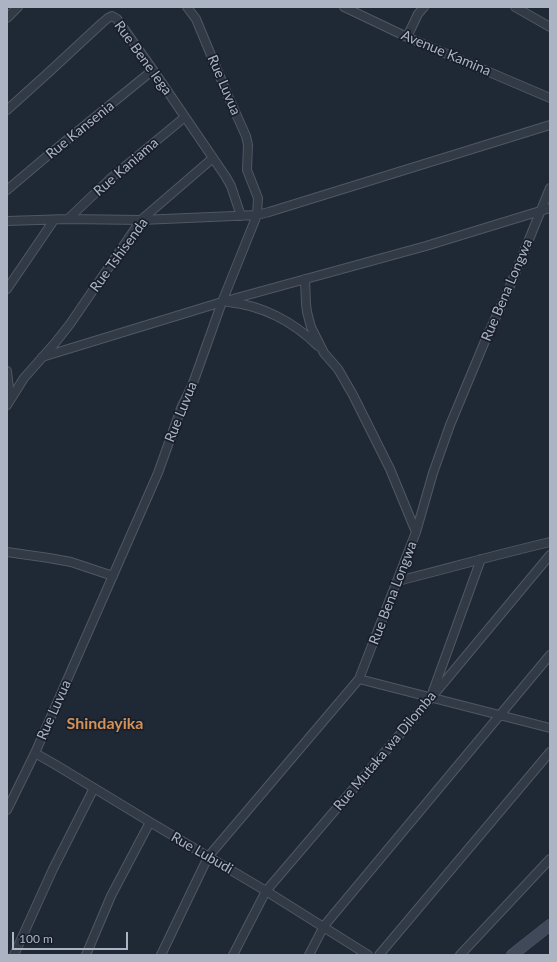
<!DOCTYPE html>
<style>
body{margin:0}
#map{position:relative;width:557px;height:962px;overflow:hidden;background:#1f2835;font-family:Lato,sans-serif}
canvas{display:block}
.frame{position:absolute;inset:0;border:8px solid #acb4c3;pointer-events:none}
.scale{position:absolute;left:12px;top:932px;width:116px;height:18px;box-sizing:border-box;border:2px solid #acb4c3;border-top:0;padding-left:5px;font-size:12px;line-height:14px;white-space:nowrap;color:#acb4c3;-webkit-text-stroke:3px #181f2a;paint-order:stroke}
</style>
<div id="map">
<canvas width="557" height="962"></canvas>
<div class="frame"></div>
<div class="scale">100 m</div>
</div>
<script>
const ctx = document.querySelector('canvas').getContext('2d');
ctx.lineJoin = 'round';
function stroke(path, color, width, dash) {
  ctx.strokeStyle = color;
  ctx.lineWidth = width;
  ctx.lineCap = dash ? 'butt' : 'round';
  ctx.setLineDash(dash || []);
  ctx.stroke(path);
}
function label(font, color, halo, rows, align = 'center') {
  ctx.font = font + ' Lato,sans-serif';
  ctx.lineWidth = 3.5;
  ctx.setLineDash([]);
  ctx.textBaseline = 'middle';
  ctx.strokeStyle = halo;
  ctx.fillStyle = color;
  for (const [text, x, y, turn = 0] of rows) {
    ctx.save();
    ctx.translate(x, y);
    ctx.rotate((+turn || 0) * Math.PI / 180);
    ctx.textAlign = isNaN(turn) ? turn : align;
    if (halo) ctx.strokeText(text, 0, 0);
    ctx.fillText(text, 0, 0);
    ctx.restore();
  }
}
const street = new Path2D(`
 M344 7 407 37 550 98
 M515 7 550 27
 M7 18 18 7
 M407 37 418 14 424 7
 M7 110 48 73 102 23 108 18 112 16 117 19 153 70 226 177 231 186 241 216
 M7 190 46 157 153 70
 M68 219 111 178 185 117
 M7 221 68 219 141 220 257 215 269 212 550 125
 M305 279 306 304 307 312 311 327 324 353 338 369 353 395 390 469 416 532
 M7 289 54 220
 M228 302C262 305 294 322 318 346
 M42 357 222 302 426 246 550 208
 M7 371 9 388 7 400
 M7 405 24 378 55 343 70 324 141 220 213 158
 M7 552 49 558 71 562 113 576
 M398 581C449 568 499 554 550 542
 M359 679 550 728
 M433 691 481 559
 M35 753 56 765 150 822 266 891 368 955
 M7 810 35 753 158 473 182 406 192 386 222 302 257 215 258 198 247 170 248 145 246 136 228 96 196 19 187 7
 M14 955 53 869 94 788
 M86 955 111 896 150 822
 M161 955 208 857 359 679 416 532 433 473 450 425 485 341 510 286 550 188
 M233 955 266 891 431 698 550 555
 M309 955 324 926 550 655
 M379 955 550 752
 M460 955 550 859`);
const secondary = new Path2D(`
 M512 955 550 925`);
const streetNames = [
 ["Avenue Kamina",446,53,23],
 ["Rue Bene lega",143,58,54],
 ["Rue Luvua",224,85,67],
 ["Rue Kansenia",80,130,-39],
 ["Rue Kaniama",126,167,-41],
 ["Rue Tshisenda",119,255,-54],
 ["Rue Bena Longwa",507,290,-67],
 ["Rue Luvua",181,412,-68],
 ["Rue Bena Longwa",393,593,-69],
 ["Rue Luvua",54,710,-66],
 ["Rue Mutaka wa Dilomba",385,751,-50],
 ["Rue Lubudi",202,853,30]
];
const quarterNames = [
 ["Shindayika",105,724]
];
stroke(street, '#505764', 10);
stroke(secondary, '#505764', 12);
stroke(street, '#323a46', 8);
stroke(secondary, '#404959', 11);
label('14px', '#acb4c3', '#181f2a', streetNames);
label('bold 16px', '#d29158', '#181f2a', quarterNames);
</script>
